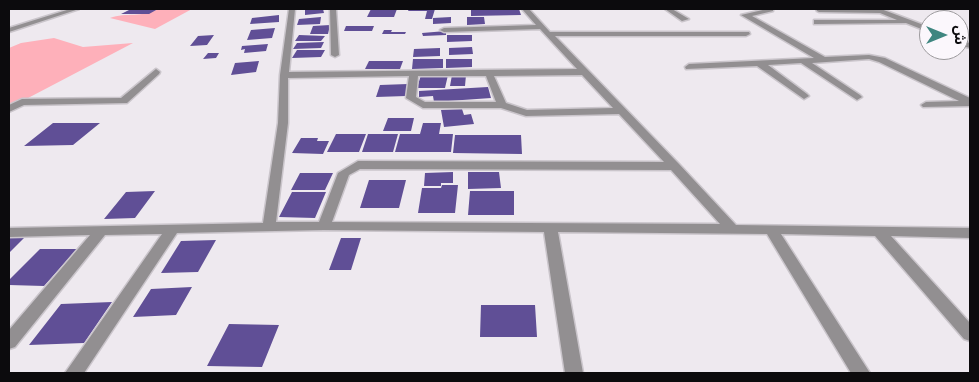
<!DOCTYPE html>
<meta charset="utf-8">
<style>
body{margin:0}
#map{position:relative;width:979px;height:382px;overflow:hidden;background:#eee9ef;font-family:Overpass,"Noto Sans Arabic",sans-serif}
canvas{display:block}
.frame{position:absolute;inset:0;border:10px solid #0c0b0d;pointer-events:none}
.north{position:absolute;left:919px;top:10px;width:50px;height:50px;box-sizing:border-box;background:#fbf7fc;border:1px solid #9b999c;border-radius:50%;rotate:90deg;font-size:14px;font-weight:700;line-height:20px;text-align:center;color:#0c0b0d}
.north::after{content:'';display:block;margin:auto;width:18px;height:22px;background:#3f8680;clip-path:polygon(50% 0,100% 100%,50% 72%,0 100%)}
</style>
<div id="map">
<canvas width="979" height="382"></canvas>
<div class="frame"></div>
<div class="north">ش</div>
</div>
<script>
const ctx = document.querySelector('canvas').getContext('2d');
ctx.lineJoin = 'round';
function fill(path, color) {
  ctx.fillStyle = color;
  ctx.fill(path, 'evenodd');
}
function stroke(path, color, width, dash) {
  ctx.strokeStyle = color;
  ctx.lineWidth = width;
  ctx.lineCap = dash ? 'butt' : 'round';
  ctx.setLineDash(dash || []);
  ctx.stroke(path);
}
const green = new Path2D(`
 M158 9H192L155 29 110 18C126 12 143 18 158 9Z
 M54 38 83 47 133 43 9 108V48L21 43Z`);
const building = new Path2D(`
 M131 9H158L149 14H121Z
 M305 9H323L324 13 305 15Z
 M371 9H397L394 17H367Z
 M409 9H435L432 19H425L427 11H408Z
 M471 9H519L521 15 471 16Z
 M279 15V22L250 24 252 18Z
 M321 17 320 24 297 25 299 19Z
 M451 17V23L433 24V18Z
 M467 17H484L485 24 467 25Z
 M330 25 328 34H310L313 26Z
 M346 26H374L372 31H344Z
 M275 28 272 38 247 40 251 30Z
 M384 30H392L391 32H406L405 34H382Z
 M446 31V35L423 36 422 33Z
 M214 35 207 45 190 46 198 36Z
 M299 35 325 36 321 41H295Z
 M447 35H472V41L447 42Z
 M324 42 321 48 293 49 297 43Z
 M268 44 266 51 244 53 245 49 241 50 242 46Z
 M472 47 473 54 449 55V48Z
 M440 48V56L413 57 414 49Z
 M297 50H325L321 57 292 58Z
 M208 53H219L216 58 203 59Z
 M413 59H443V68L412 69Z
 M446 59H472V67L446 68Z
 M259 61 256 72 231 75 235 63Z
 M369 61H403L400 69H365Z
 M421 75H448L445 88H417Z
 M452 75H466L465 86H450Z
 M408 84 406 96 376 97 380 85Z
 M488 87 491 98 434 102 433 96 419 97V91Z
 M462 109 464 115 471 114 474 124 444 127 441 110Z
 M388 118H414L411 131H383Z
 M53 123H100L73 145 24 146Z
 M423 123H441L439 134H453L451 152H395L400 134H420Z
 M336 134H366L359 152H327Z
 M368 134H398L393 152H362Z
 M455 135H521L522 154 453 153Z
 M301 138H318L317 141H329L323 154 292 153Z
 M453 172V183H441V186H424L425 173Z
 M468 172H499L501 188 468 189Z
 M300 173H333L325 190H291Z
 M369 180H406L399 208H360Z
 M442 185H458L455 213H418L422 188H441Z
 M155 191 135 218 104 219 126 192Z
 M470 191H514V215H468Z
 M292 192H326L315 218 279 217Z
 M9 235H27L9 253Z
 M341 238H361L351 270H329Z
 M216 240 198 272 161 273 181 241Z
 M40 249H77L44 286 9 285V280Z
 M192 287 176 315 133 317 151 289Z
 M112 302 84 343 29 345 61 304Z
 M481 305H535L537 337H480Z
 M229 324 279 325 262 367 207 366Z`);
const minor = new Path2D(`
 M70 9H79L9 32V28Z
 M289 9H295L289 72 577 69 540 29 444 32 440 30 444 28 536 25 522 9H529L550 32H749L750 34 746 36H555L679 164 736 225 970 228V238L891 236 970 323V341L964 339 875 236 781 234 870 373H851L767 234 558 232 583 373H565L544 232 324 230 177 233 84 373H65L162 234 105 235 15 347 9 349V330L90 235 9 237V228L263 223 278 123 280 75ZM582 75 613 108 527 110 506 103 494 76ZM409 76 406 98 423 108H501L526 116 619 114 664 162 358 161 338 173 319 222H276L288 123V78ZM418 76H486L496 102H425L416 97ZM360 169 671 170 720 224 332 222 349 175Z
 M330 9H336L339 55 335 57 331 55Z
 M665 9H672L689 19 682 21Z
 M767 9H773V11L752 16 825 57 869 55 885 58 970 98V106L923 107 921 105 926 102 959 101 879 62 869 59 812 63 860 95 862 97 857 100 801 63 768 65 807 94 809 96 804 99 757 66 686 69 685 67 689 64 814 58 741 15Z
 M816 9H881L929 27V32L906 23 817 24H814V20H897L880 13 819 12 817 11Z
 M959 40 970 43V48L959 45Z
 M156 69 160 72 159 74 127 103 24 105 9 112V105L22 99 121 98Z`);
fill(green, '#feb0ba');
fill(building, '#604f96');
stroke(minor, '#cac5cb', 3);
fill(minor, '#928f91');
</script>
